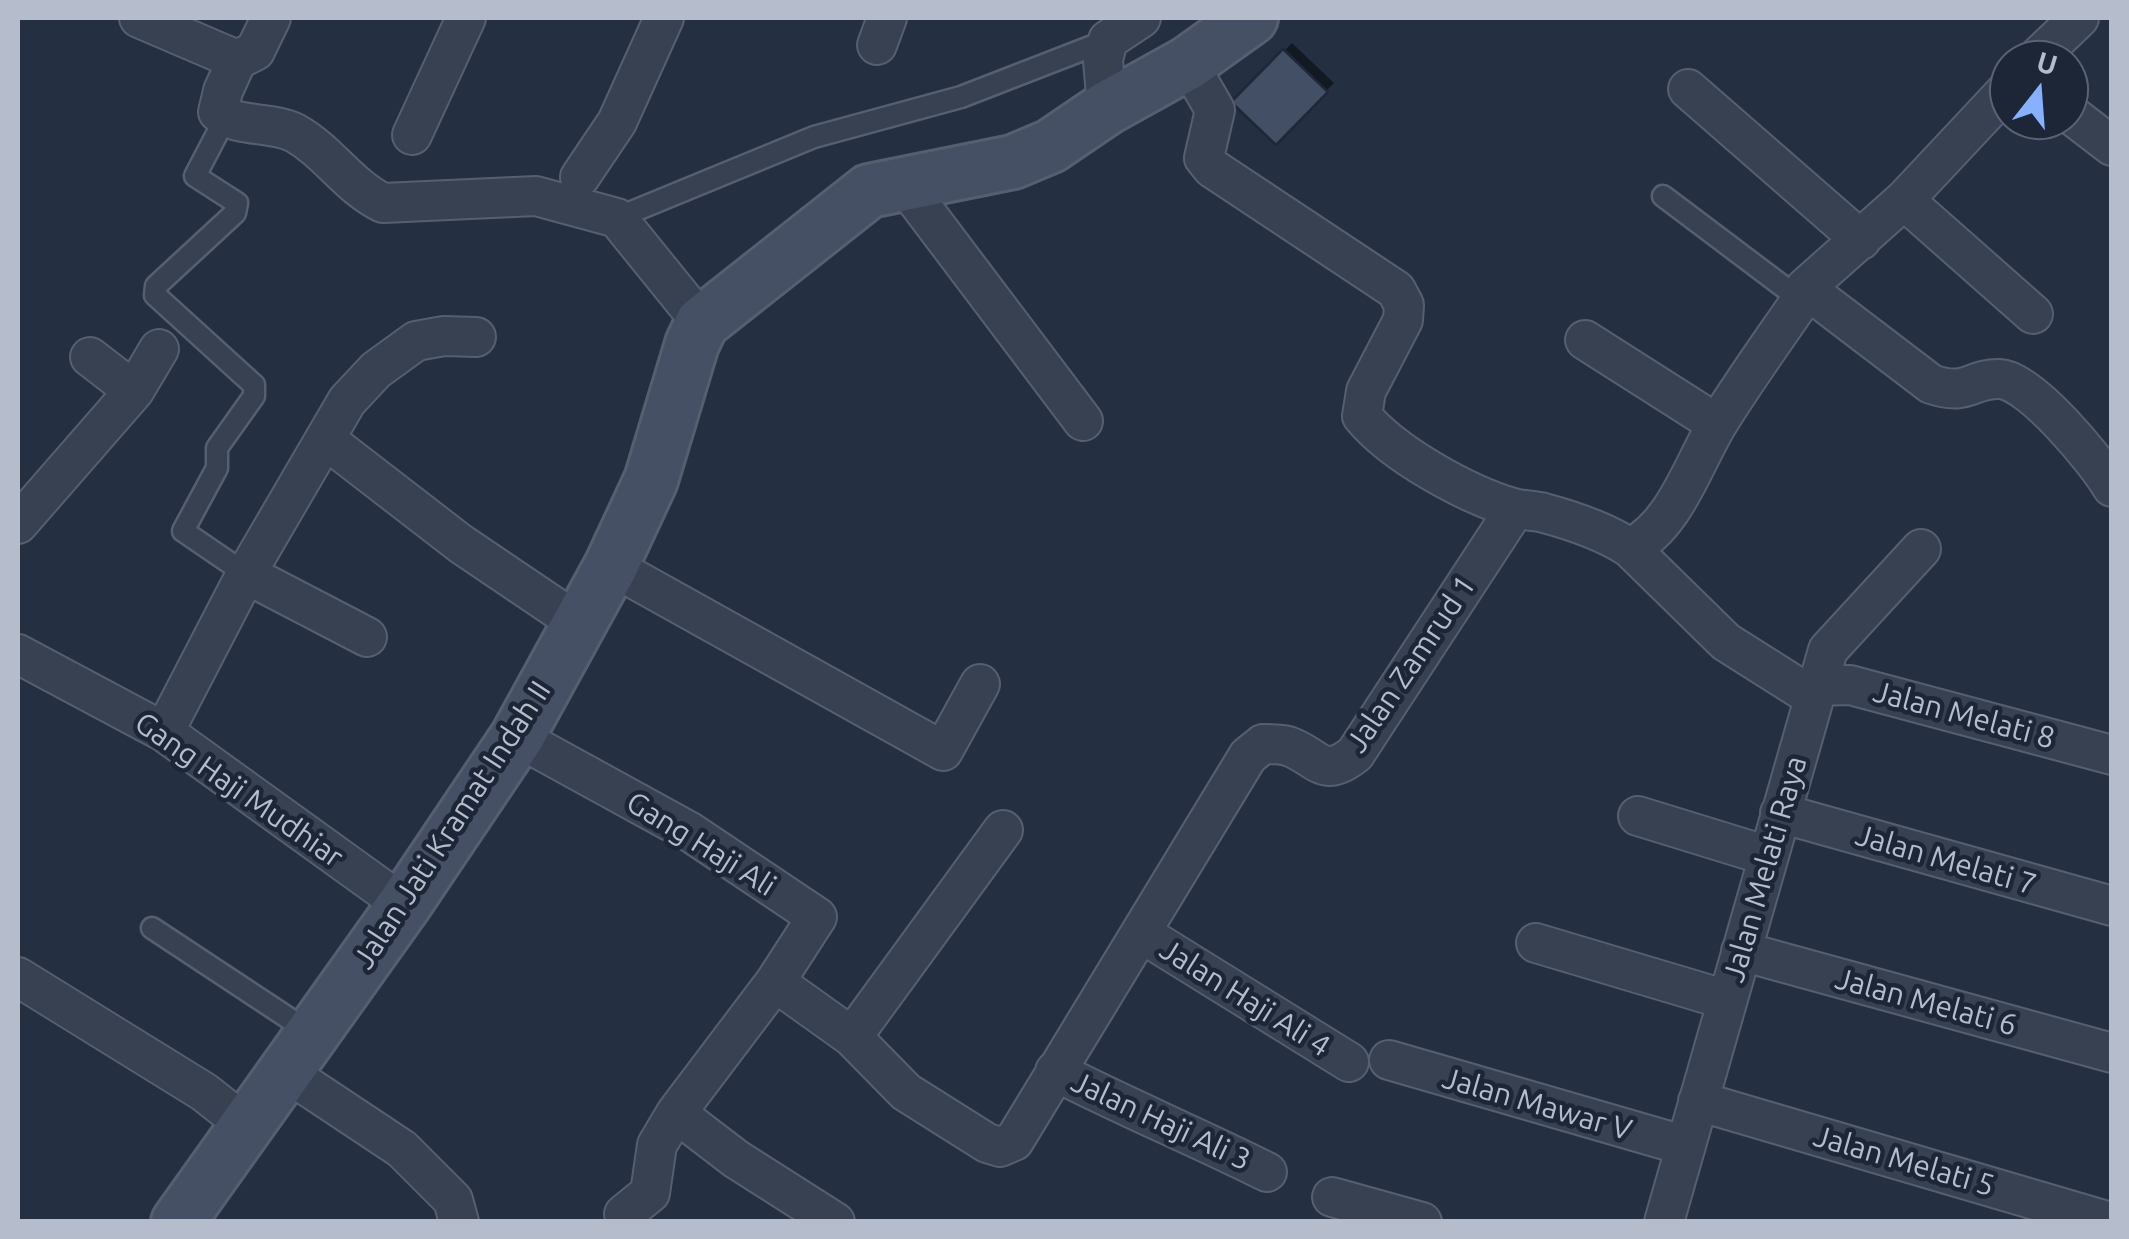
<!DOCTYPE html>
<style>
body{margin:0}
#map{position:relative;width:2129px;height:1239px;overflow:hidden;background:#242f42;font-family:Ubuntu,sans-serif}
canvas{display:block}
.frame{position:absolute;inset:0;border:20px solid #b5bdcc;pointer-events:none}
.north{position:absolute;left:1989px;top:40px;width:100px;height:100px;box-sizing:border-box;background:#1d2637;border:2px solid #5a6273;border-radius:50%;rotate:17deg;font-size:28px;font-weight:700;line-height:40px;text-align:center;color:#b5bdcc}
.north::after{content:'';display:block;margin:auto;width:35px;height:45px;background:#87b0fe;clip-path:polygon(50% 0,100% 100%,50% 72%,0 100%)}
</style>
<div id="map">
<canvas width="2129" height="1239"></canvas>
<div class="frame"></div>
<div class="north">U</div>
</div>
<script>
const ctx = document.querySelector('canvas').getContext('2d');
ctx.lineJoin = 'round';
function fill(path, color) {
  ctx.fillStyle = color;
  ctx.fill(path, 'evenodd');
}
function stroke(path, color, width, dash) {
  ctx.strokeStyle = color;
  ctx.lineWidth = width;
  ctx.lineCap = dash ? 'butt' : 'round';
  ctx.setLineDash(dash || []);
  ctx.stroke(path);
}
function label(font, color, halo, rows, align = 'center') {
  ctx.font = font + ' Ubuntu,sans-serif';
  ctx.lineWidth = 9;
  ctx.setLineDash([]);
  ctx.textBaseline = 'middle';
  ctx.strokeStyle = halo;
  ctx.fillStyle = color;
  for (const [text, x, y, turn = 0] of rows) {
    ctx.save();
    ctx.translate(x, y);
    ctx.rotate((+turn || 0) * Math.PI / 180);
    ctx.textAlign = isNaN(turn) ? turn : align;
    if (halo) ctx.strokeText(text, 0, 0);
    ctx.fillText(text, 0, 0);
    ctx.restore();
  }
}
const shadow = new Path2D(`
 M1292 43 1334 83 1276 142 1235 102Z`);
const building = new Path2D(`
 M1283 49 1328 92 1276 145 1231 102Z`);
const lane = new Path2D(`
 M218 112V132L195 176 237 203 235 213 156 286 155 295 254 385V396L217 448V468L183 531 246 574
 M1663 196 1801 300
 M617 218 814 137 961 97 1108 40
 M152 928 311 1033`);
const street = new Path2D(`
 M139 18 237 60
 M877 45 887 18
 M237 60 223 91 218 112C239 128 271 121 295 133 329 152 348 186 383 203L536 196 617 218 702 323
 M237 60 255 51 271 18
 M2035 60 2079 18
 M1188 63 1215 110 1204 158 1212 168 1396 290 1404 305 1403 320 1366 391 1362 416C1393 454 1466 494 1513 508 1523 511 1534 510 1544 513 1574 521 1604 531 1630 548 1675 526 1693 464 1718 423 1744 381 1773 341 1801 300L1805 288 1904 200 2009 88
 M1688 89 1861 240
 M1107 108 1103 60 1108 40 1141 18
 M2069 113 2112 146
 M412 135 466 18
 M580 177 617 122 664 18
 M905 185 1083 421
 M1904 200 2033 314
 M1805 288 1931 384C1969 397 1970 378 2000 379 2030 380 2097 461 2112 487
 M1585 340 1717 424
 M90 357 134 391
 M325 439 461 544 578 623
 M18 524 134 391 159 349
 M1630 548 1726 642 1813 697
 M611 566 943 751 980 684
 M246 574 367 637
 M18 654 164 732 404 905
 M1816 686 1850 685 2112 755
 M164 732 246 574 347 401 376 370 416 341 444 336 476 337
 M517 737 690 832 817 917 775 982 676 1113 736 1159 835 1222
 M1780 813 2112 906
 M1638 816 1768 856
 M1141 933 1349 1062
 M1536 943 1727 1000
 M1741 951 2112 1053
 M18 977 204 1092 246 1125
 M775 982 852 1037 906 1092 987 1143 1000 1147 1014 1141 1248 756 1263 744C1271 744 1281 744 1288 746 1319 757 1322 780 1355 754L1515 509
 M852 1037 1003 830
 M1389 1060 1686 1146
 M1055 1071C1125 1107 1197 1137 1267 1172
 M286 1072 402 1149 453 1200 459 1222
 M1698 1101 2110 1222
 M1332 1197 1422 1222
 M624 1214 650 1193 657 1145 676 1113
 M1664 1222 1828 650 1921 549`);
const secondary = new Path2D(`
 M178 1222 404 905 517 737 611 566 651 480 692 344 702 323 869 191 1013 162 1051 146 1107 108 1188 63 1251 18`);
const streetNames = [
 ["Jalan Zamrud 1",1411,664,-56],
 ["Jalan Melati 8",1964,715,15],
 ["Gang Haji Mudhiar",239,790,35],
 ["Jalan Jati Kramat Indah II",452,825,-57],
 ["Gang Haji Ali",701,844,32],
 ["Jalan Melati 7",1946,860,16],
 ["Jalan Melati Raya",1765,869,-74],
 ["Jalan Haji Ali 4",1245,998,32],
 ["Jalan Melati 6",1926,1002,15],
 ["Jalan Mawar V",1537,1104,16],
 ["Jalan Haji Ali 3",1161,1121,25],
 ["Jalan Melati 5",1904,1161,16]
];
fill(shadow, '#0007');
fill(building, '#424f64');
stroke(building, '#1f2838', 2.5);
stroke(lane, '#565f6f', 25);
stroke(street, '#565f6f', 42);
stroke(secondary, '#565f6f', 58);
stroke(lane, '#384151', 20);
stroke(street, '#384151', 38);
stroke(secondary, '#465065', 52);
label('30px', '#b5bdcc', '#1d2637', streetNames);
</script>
